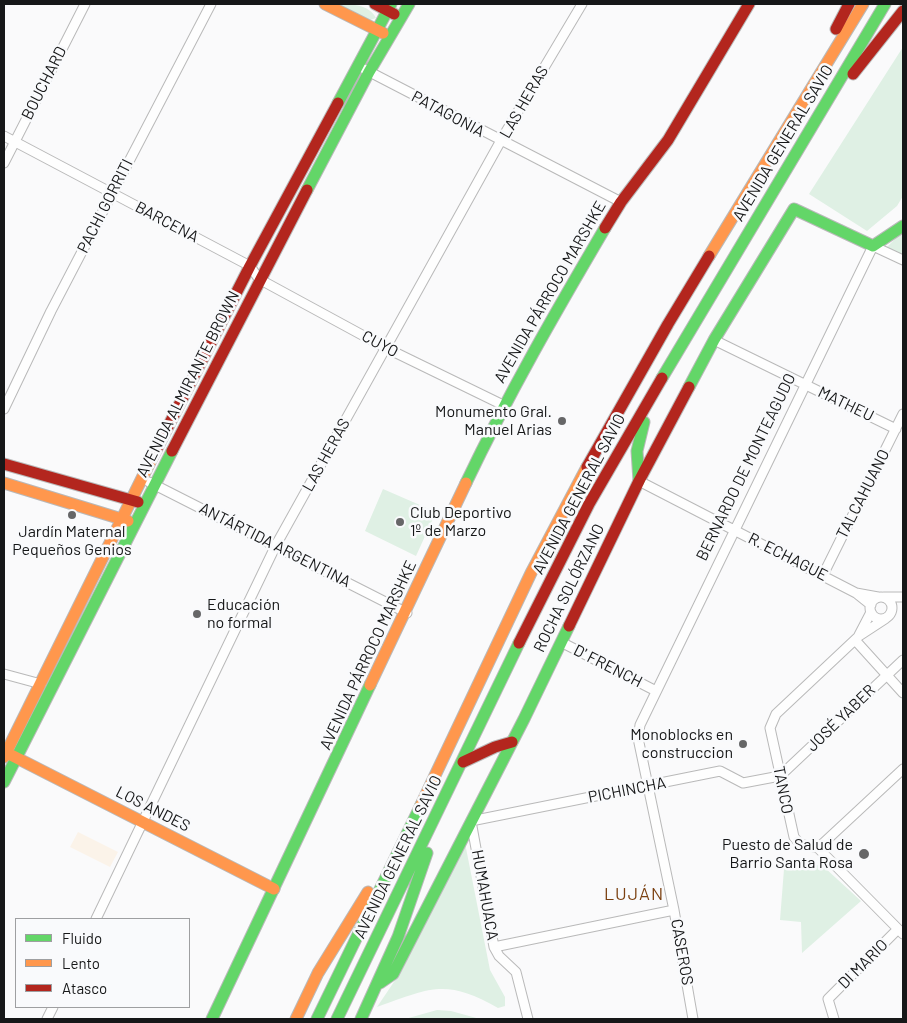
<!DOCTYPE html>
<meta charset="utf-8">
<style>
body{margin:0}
#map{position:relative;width:907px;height:1023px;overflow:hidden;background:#fafafb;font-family:Barlow,sans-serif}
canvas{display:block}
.frame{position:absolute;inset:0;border:5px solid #161718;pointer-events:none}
.legend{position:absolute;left:15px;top:918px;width:175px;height:90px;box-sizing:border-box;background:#f9fafc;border:1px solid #9e9fa1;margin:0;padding:6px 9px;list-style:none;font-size:15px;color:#161718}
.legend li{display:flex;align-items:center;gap:10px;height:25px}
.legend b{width:25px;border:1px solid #9e9fa1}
</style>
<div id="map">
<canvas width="907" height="1023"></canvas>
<div class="frame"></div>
<ul class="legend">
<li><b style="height:6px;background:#63d668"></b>Fluido</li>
<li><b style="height:6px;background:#ff974d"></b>Lento</li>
<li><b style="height:6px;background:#b3261e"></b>Atasco</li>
</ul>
</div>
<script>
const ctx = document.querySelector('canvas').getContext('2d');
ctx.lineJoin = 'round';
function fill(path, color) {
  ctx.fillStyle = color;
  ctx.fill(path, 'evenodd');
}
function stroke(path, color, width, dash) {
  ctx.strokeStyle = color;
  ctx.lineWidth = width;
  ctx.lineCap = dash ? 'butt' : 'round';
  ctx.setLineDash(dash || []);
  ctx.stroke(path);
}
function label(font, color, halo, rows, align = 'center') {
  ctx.font = font + ' Barlow,sans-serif';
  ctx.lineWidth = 5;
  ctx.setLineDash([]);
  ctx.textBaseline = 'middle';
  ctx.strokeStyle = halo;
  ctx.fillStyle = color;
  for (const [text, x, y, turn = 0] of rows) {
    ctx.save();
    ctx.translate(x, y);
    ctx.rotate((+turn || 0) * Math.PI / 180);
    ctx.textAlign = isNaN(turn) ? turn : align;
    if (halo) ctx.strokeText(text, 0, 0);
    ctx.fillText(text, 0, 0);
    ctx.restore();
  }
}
const commercial = new Path2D(`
 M78 832 118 852 110 867 70 847Z`);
const green = new Path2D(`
 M337 4C351 4 369 4 376 18L370 20Z
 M903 47V196L897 206 867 231 809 194Z
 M903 231V258L885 249Z
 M383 489 436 512 416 556 365 531Z
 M465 843 490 970 505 997V1006L498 1008C446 978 430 988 377 1007L402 970Z
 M806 862 824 867 861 901 802 953 801 922 780 920 784 869 805 870Z
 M437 1010 451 1011 480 1019H405Z`);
const street = new Path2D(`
 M364 69 621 202
 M4 136 250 266 259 279 386 348 503 405
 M4 163 85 4
 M714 340 896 429
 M4 409 51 311 211 4
 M639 481 856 593
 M149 482 407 613
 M823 575 903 414
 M870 608a11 11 0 1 1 22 0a11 11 0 1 1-22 0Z
 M884 597H903
 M871 605 856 593 878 597
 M885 619 859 636 776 714 770 728 794 837 800 844 818 848 903 934
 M859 635 871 612
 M855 640 903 693
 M561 642 656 691
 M4 674 41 684
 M818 848 903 769
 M96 919 276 545 504 135 582 4
 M494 947 674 910
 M47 1019 53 1007
 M528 1019 516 972 499 956 494 947 471 821 720 771 743 783 780 776 903 660
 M693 1019 674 910 638 738 640 725 873 246 903 260
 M834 1019 828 999 898 929`);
const fast = new Path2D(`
 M338 103 391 4
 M307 190 369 72 409 4
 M662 378 885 4
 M689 387 714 340 794 209 873 246 903 226
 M639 481 637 451 644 422
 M466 483C509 393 555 313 605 228
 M4 782 172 451
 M380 983 393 974 524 719 569 626
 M212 1019 370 685
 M317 1019 421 805
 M337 1019 519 643
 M361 1019 398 937 427 853`);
const slow = new Path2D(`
 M325 4 383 33
 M709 256 863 4
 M4 483 128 521
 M370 685 466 483
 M11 755 274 889
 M4 757 152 458
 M421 805 531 573 587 467
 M296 1019 318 973 368 892`);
const jam = new Path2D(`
 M375 4 394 14
 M836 29 849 4
 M853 74 903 11
 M605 228 621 202 668 140 749 4
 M172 451 307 190
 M152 458 250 266 338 103
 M4 464 138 502
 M587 467 668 324 709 256
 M569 626 639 481 689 387
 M519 643 589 504 662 378
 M463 762 495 747 512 742`);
const markers = [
 [562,421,5,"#666667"],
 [72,515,5,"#666667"],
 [400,522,5,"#666667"],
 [197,614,5,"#666667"],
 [743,744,5,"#666667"],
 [864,854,6,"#666667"]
];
const streetNames = [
 ["BOUCHARD",44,83,-63],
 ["LAS HERAS",524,102,-60],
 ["PATAGONIA",448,114,28],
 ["AVENIDA GENERAL SAVIO",783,143,-59],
 ["PACHI GORRITI",105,206,-63],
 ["BARCENA",167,222,28],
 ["AVENIDA PÁRROCO MARSHKE",550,292,-60],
 ["CUYO",380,344,28],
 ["AVENIDA ALMIRANTE BROWN",188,384,-63],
 ["MATHEU",846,404,26],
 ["LAS HERAS",326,455,-61],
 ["BERNARDO DE MONTEAGUDO",746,467,-64],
 ["AVENIDA GENERAL SAVIO",579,494,-62],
 ["TALCAHUANO",863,494,-63],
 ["ANTÁRTIDA ARGENTINA",275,545,27],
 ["R. ECHAGUE",788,557,27],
 ["ROCHA SOLÓRZANO",569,588,-64],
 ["AVENIDA PÁRROCO MARSHKE",368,655,-65],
 ["D' FRENCH",608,666,27],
 ["JOSÉ YABER",841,718,-44],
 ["PICHINCHA",627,790,-11],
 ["TANCO",783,790,79],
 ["LOS ANDES",153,809,27],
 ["AVENIDA GENERAL SAVIO",398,857,-64],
 ["HUMAHUACA",485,895,80],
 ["CASEROS",682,952,80],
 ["DI MARIO",863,964,-45]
];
const poiNames = [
 ["Monumento Gral.",552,412],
 ["Manuel Arias",552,430],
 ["Club Deportivo",410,513,"left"],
 ["1º de Marzo",410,531,"left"],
 ["Jardín Maternal",72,532,"center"],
 ["Pequeños Genios",72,550,"center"],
 ["Educación",207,605,"left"],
 ["no formal",207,623,"left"],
 ["Monoblocks en",733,735],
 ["construccion",733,753],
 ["Puesto de Salud de",853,845],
 ["Barrio Santa Rosa",853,863]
];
const neighbourhoodNames = [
 ["LUJÁN",634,894]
];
fill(commercial, '#fbf3e9');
fill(green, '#dff0e4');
stroke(street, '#b9b9b9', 11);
stroke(fast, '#b9b9b9', 13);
stroke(slow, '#b9b9b9', 13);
stroke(jam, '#b9b9b9', 13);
stroke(street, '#fefefe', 9);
stroke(fast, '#63d668', 11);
stroke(slow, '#ff974d', 11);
stroke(jam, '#b3261e', 11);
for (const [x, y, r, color] of markers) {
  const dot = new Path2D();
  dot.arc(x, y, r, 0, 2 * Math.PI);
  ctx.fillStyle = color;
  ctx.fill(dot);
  stroke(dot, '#f9fafc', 2);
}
label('16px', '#161718', '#f9fafc', streetNames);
label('16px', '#161718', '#f9fafc', poiNames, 'right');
ctx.letterSpacing = '1px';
label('18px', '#7b4010', '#f9fafc', neighbourhoodNames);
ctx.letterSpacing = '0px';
</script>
